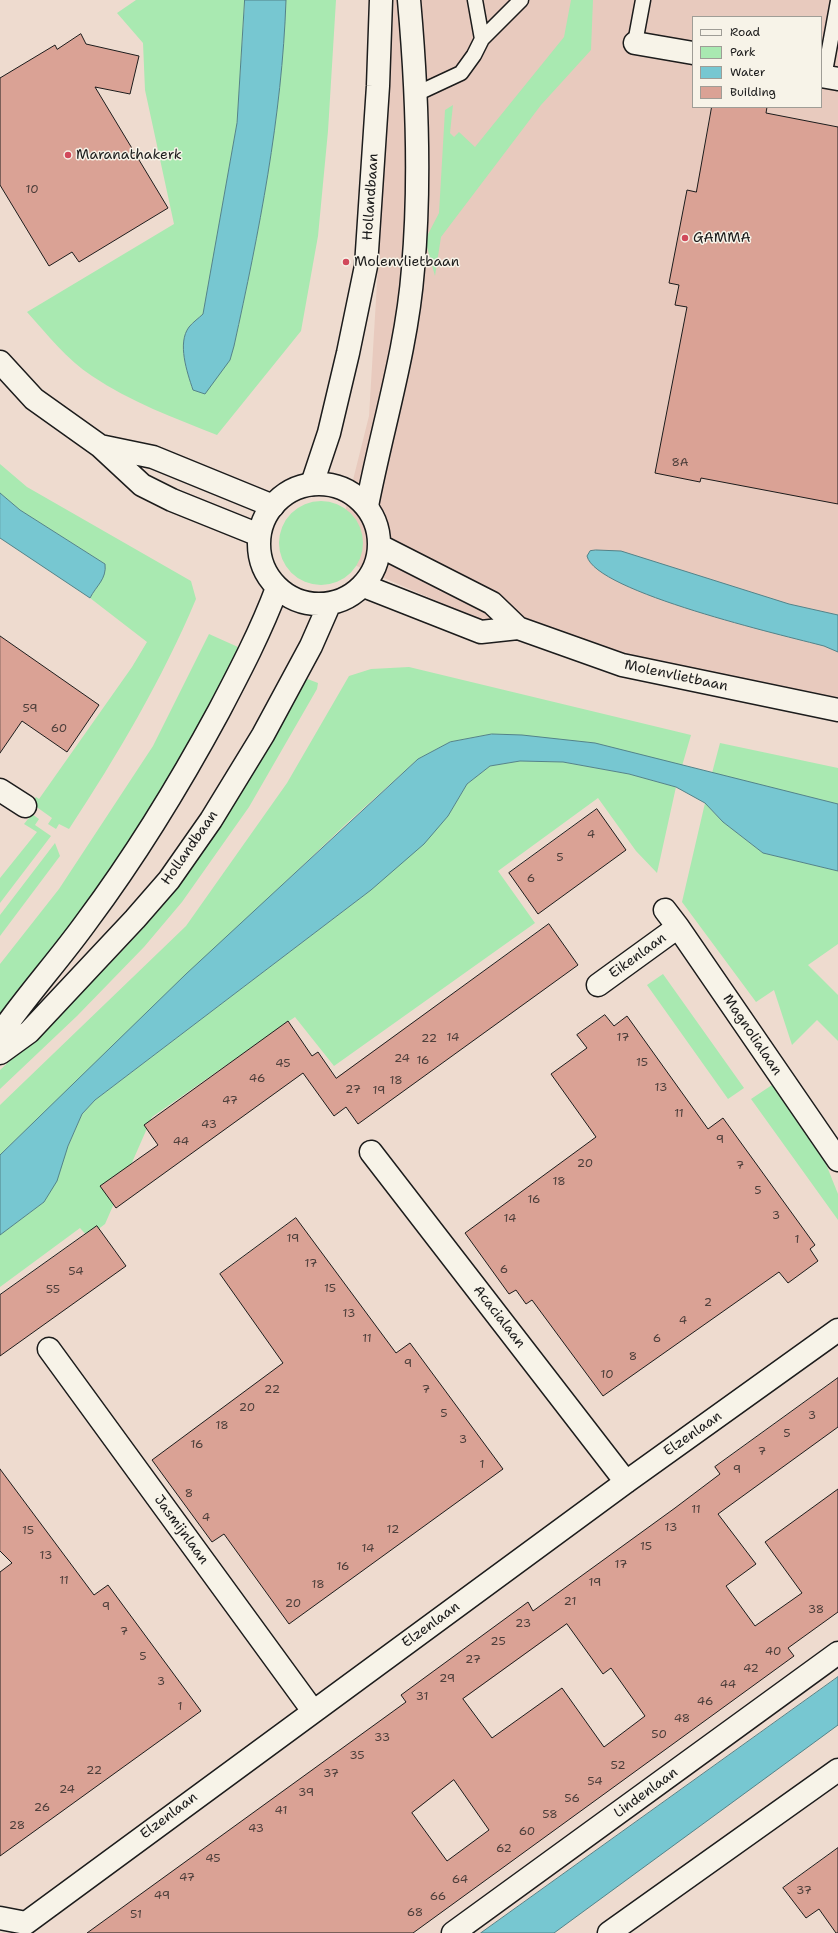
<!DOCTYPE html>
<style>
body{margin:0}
#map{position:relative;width:838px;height:1933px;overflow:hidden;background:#eedbcf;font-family:"Shantell Sans",sans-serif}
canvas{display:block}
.legend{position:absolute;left:692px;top:16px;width:130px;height:92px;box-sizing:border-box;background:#f7f3e8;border:1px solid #9f9d96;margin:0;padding:5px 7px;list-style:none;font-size:12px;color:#1c1c1c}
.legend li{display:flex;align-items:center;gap:8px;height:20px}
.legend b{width:20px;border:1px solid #9f9d96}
</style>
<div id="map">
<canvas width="838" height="1933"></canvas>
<ul class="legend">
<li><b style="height:5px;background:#f7f3e8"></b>Road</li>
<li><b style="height:11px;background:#a9e9b1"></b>Park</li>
<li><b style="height:11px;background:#77c7d1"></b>Water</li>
<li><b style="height:11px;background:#daa295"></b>Building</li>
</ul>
</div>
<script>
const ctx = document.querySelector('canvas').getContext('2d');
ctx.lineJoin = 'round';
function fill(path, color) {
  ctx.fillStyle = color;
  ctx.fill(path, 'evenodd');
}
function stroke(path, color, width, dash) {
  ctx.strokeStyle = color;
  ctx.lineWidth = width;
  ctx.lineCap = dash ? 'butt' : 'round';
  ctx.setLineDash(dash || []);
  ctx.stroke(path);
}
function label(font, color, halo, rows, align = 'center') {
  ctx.font = font + ' "Shantell Sans",sans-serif';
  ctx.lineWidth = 3;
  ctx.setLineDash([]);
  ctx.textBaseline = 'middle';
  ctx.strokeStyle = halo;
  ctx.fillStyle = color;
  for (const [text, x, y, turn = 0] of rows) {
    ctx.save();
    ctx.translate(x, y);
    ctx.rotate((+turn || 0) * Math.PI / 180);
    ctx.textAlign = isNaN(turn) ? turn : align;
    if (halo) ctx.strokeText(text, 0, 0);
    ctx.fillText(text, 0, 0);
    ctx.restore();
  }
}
const built = new Path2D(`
 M394 0H838V703L510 633 334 556 369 416ZM693 17H821V107H693Z`);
const green = new Path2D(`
 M136 0H245L237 123 203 315C199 318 192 323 189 327 177 345 187 371 193 390L230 360 234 346C259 232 282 117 286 0H336L328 131 318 236 301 331 217 435C175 418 130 402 92 376 67 360 47 334 27 312L174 224 145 90 143 43 117 13Z
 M571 0H593L591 50 541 105 441 237 435 276 425 240 439 213 445 110 453 105 450 133 454 137 459 132 475 147 564 37Z
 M0 464 27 487 191 581 196 599C162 680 117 756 69 829L59 824 56 829 48 824 52 818 31 803 36 797 39 799 132 667 147 642 90 598 105 573V564L20 510 0 493Z
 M279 543a42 42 0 1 1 84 0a42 42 0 1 1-84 0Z
 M209 634 238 647C221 685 204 723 183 758 129 848 68 934 0 1013V964L59 889 153 746Z
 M409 667 691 735 682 766 595 743 492 734 450 742 418 759 346 824 0 1155V1105L186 926 287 783 349 676 371 669Z
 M305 678 318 683 317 689 249 807 182 902 144 947 77 1016 0 1089V1070C55 1019 111 966 160 909 219 839 261 757 305 678Z
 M720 743 838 768V804L712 773Z
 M520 761 563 762 629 774 676 787 657 873 636 851 598 798 498 871 535 923 334 1066 295 1017 152 1117 105 1224 88 1237 80 1228 0 1287V1235L44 1202 82 1114 95 1100 371 890 448 816 467 784 490 766Z
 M705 803 723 822 763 853 838 871V944L808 965 838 995V1041L817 1020 792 1045 774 990 756 1002 682 902Z
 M32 814 39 819 35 825 51 836 0 903V878L37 832 24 824Z
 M55 843 60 856 0 936V915Z
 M663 974 744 1088 728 1099 647 985Z
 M772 1085 826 1164 838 1194V1220L751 1099Z`);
const water = new Path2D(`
 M245 0H286C282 117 259 232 234 346L230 360 205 394 193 390C187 372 177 343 189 327 193 322 199 318 203 314L237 123Z
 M0 493 20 510 105 564C107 579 96 586 90 598L0 538Z
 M596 550 621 551 789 604 838 615V652L824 646C786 636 595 592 587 556L590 551Z
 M492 734 522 735 595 743 838 804V871L763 853 723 822 705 803 676 787 629 774 563 762 520 761 490 766 467 784 448 816 424 844 371 890 95 1100 82 1114 68 1146 57 1181 44 1202 0 1235V1155L186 974 418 759 450 742Z
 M838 1677V1725L554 1933H481Z`);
const building = new Path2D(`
 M81 34 86 44 139 56 130 94 95 87 168 208 79 262 72 252 49 266 0 185V78L55 45 57 49Z
 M712 107H767L766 113 838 127V504L701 478 700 482 655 473 687 307 675 305 679 285 669 283 687 190 696 192Z
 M0 636 99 705 67 752 22 721 0 753Z
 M597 809 626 850 538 914 509 873Z
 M549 924 578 965 358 1124 346 1107 334 1116 303 1073 116 1208 100 1186 158 1145 144 1125 288 1021 312 1056 318 1052 336 1078Z
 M605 1015 614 1026 627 1016 708 1129 723 1118 815 1245 810 1249 818 1261 788 1283 779 1272 603 1396 532 1300 526 1304 516 1290 509 1294 465 1233 596 1137 551 1074 587 1048 577 1035Z
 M296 1218 396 1353 410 1343 503 1469 289 1624 224 1534 212 1542 152 1460 283 1363 220 1274Z
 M97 1226 126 1266 0 1356V1295Z
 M838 1378V1427L718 1514 756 1564 726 1586 755 1626 802 1593 765 1542 838 1489V1612L788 1648 794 1656 413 1933H87L406 1702 401 1695 528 1602 533 1611 675 1508 720 1474 715 1467ZM567 1624 603 1674 611 1668 645 1716 604 1747 562 1688 492 1738 463 1699ZM454 1780 489 1830 447 1861 412 1813Z
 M0 1469 94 1595 108 1585 201 1711 0 1856V1572L12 1563 0 1551Z
 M838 1848V1933H836L819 1909 806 1918 783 1888Z`);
const service = new Path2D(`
 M482 39 521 0
 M635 43 643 0
 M824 77 838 1
 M416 94 461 73 474 55 482 39 475 0`);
const minor = new Path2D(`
 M635 43 693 53
 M821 76 838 79
 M0 790 25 806
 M665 910 678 927 838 1160
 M598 985 678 927
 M371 1152 626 1482
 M49 1349 313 1711
 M0 1918 26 1923
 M26 1923 626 1482 838 1330
 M453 1933 838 1653
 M609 1933 838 1770`);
const tertiary = new Path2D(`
 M0 362 34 399 100 446 142 485 172 500 259 535
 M100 446 153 457 273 506
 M312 484 329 433 348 353 366 266 378 86 381 0
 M367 506C382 428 407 349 413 269 421 179 417 89 409 0`);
const secondary = new Path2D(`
 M259 544a60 60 0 1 1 120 0a60 60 0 1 1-120 0Z
 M380 546 492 603 518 628 622 665 838 710
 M364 586 481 632 518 628
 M0 1034C27 995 59 960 87 921 137 854 179 785 219 711 240 671 261 631 277 588
 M0 1053 29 1032 135 919 169 880 211 820 263 735 311 646 329 605`);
const markers = [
 [68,155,4,"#d1495b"],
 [685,238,4,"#d1495b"],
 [346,262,4,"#d1495b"]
];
const numberNames = [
 ["10",32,190],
 ["8A",680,463],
 ["59",30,709],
 ["60",59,729],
 ["4",591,835],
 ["5",560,858],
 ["6",531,879],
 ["14",453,1038],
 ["17",623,1038],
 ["22",429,1039],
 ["24",402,1059],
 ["16",423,1061],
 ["15",642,1063],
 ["45",283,1064],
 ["46",257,1079],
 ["18",396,1081],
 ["13",661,1088],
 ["27",353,1090],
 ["19",379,1091],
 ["47",230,1101],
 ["11",679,1114],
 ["43",209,1125],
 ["9",720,1140],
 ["44",181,1142],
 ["20",585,1164],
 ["7",740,1166],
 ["18",559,1182],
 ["5",758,1191],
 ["16",534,1200],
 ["3",776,1216],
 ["14",510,1219],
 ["19",293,1239],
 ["1",797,1240],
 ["17",311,1264],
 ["6",504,1270],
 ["54",76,1272],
 ["15",330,1289],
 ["55",53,1290],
 ["2",708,1303],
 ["13",349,1314],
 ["4",683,1321],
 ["11",367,1339],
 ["6",657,1339],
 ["8",633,1357],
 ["9",408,1364],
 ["10",607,1375],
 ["22",272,1390],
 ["7",426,1390],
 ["20",247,1408],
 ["5",444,1414],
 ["3",812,1416],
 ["18",222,1426],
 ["5",787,1434],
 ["3",463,1440],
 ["16",197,1445],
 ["7",762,1452],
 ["1",482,1465],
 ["9",737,1470],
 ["8",189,1494],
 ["11",696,1510],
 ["4",206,1518],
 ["13",671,1528],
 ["12",393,1530],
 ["15",28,1531],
 ["15",646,1547],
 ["14",368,1549],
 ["13",46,1556],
 ["17",621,1565],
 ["16",343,1567],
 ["11",64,1581],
 ["19",595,1583],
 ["18",318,1585],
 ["21",570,1602],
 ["20",293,1604],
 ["9",106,1607],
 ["38",816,1610],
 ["23",523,1624],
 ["7",124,1632],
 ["25",498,1642],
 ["40",773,1652],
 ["5",143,1657],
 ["27",473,1660],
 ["42",751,1669],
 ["29",447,1679],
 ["3",161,1682],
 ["44",728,1685],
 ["31",422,1697],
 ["46",705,1702],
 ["1",180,1707],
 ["48",682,1719],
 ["50",659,1735],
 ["33",382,1738],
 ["35",357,1756],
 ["52",618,1766],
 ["22",94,1771],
 ["37",331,1774],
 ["54",595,1782],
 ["24",67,1790],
 ["39",306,1793],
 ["56",572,1799],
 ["26",42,1808],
 ["41",281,1811],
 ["58",550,1815],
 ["28",17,1826],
 ["43",256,1829],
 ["60",527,1832],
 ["62",504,1849],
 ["45",213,1859],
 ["47",187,1878],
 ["64",460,1880],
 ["37",804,1891],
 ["49",162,1896],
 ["66",438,1897],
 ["68",415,1913],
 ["51",136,1915]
];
const poiNames = [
 ["Maranathakerk",76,155],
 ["GAMMA",693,238],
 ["Molenvlietbaan",354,262]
];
const streetNames = [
 ["Hollandbaan",371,197,-86],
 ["Molenvlietbaan",676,676,12],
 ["Hollandbaan",190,848,-55],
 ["Eikenlaan",638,956,-36],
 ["Magnolialaan",752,1035,56],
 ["Acacialaan",499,1317,52],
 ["Elzenlaan",693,1434,-35],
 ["Jasmijnlaan",181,1530,54],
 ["Elzenlaan",431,1625,-36],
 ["Lindenlaan",646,1793,-36],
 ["Elzenlaan",169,1816,-37]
];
fill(built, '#e8cabe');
fill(green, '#a9e9b1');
fill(water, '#77c7d1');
stroke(water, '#538389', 1);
fill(building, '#daa295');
stroke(building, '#1c1c1c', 1);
stroke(service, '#1c1c1c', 17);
stroke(minor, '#1c1c1c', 25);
stroke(tertiary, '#1c1c1c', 25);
stroke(secondary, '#1c1c1c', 25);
stroke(service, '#f7f3e8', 14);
stroke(minor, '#f7f3e8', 22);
stroke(tertiary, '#f7f3e8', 22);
stroke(secondary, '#f7f3e8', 22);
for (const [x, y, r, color] of markers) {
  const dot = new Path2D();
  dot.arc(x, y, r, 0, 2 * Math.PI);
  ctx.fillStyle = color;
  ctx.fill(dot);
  stroke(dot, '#f7f3e8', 1.5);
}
label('12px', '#4c3e3a', null, numberNames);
label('14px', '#1c1c1c', '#f7f3e8', poiNames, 'left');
label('14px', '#1c1c1c', '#f7f3e8', streetNames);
</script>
